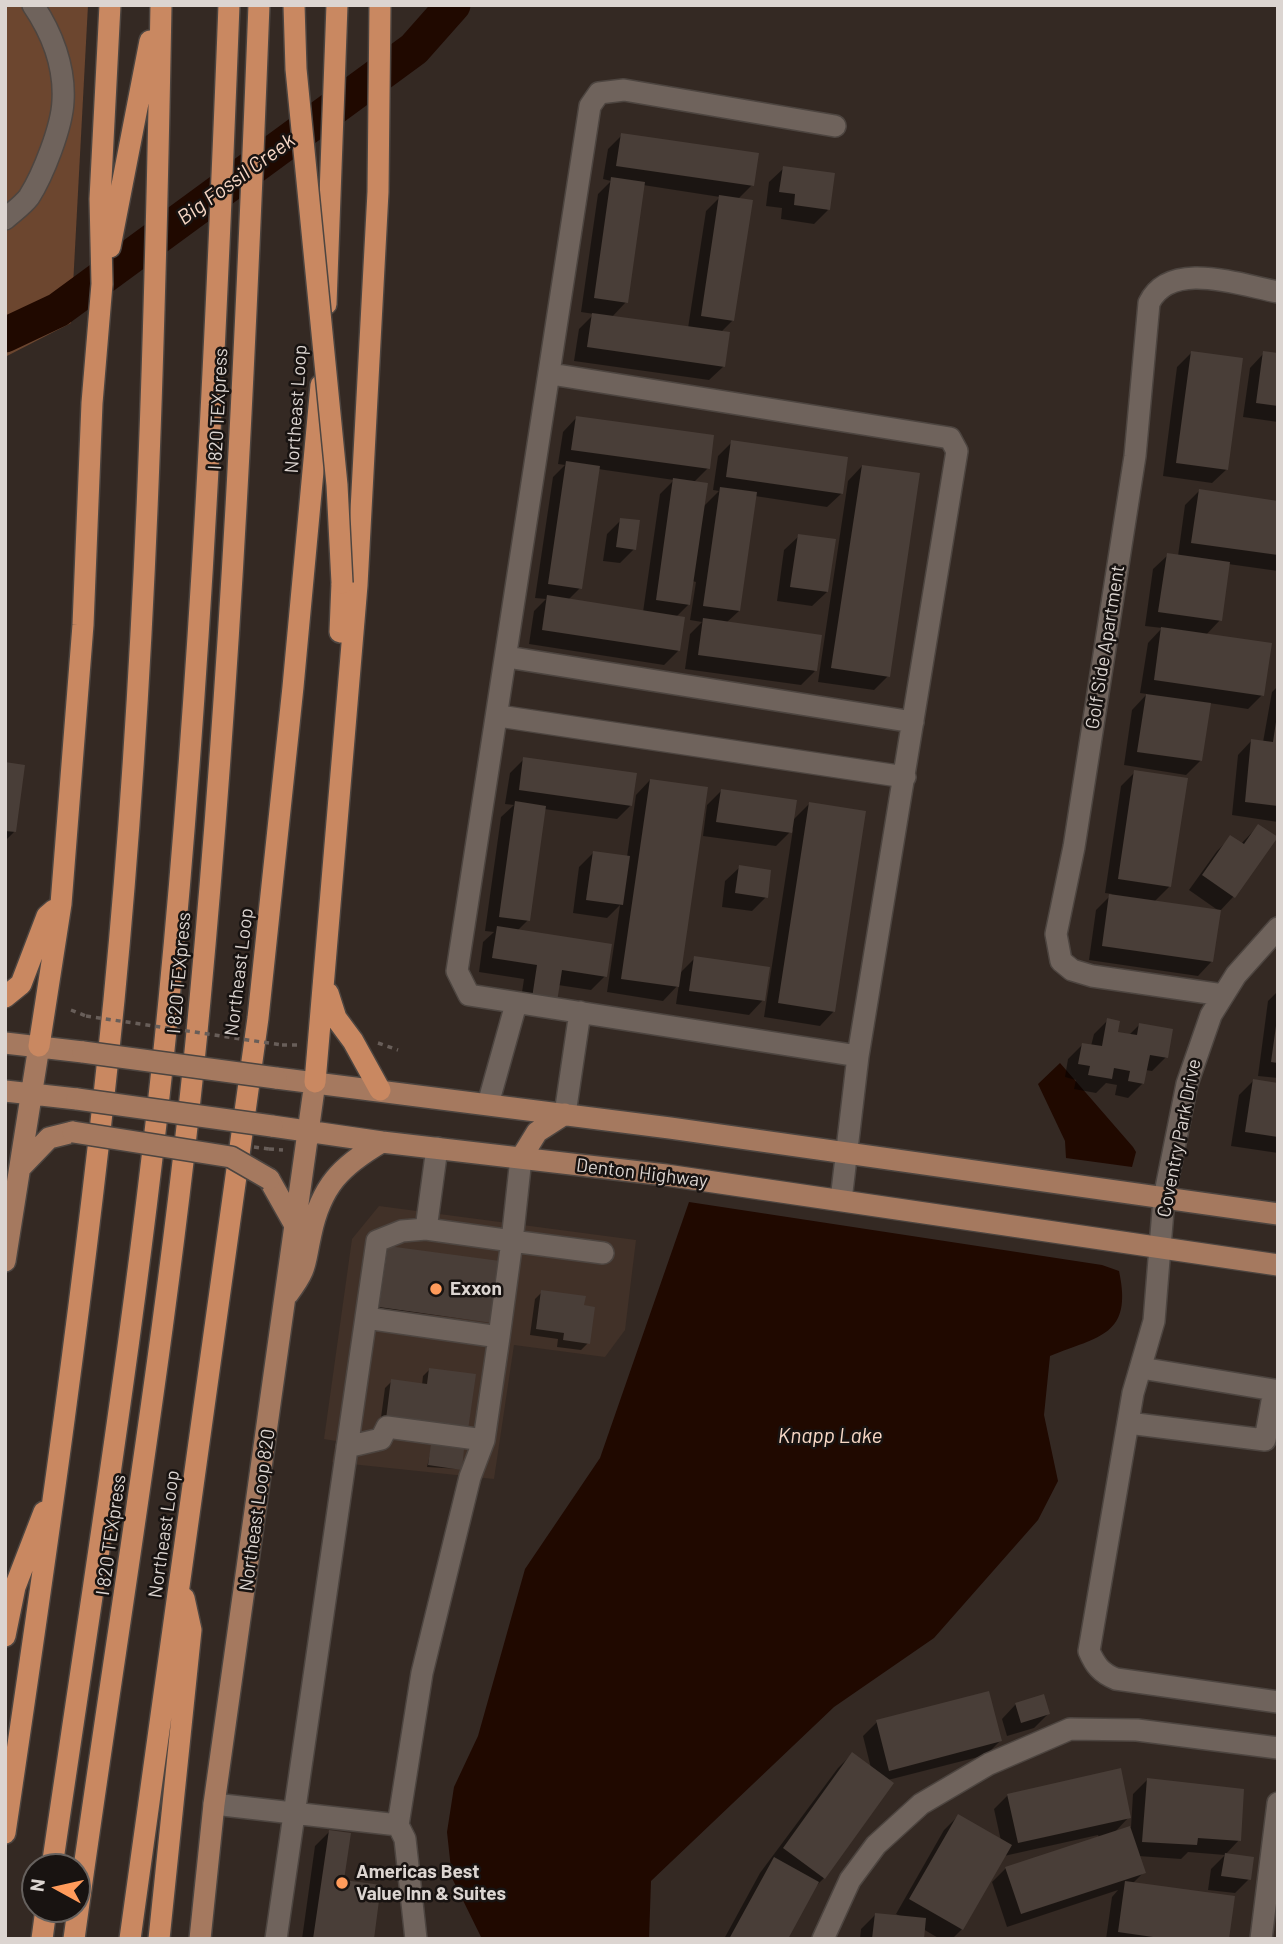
<!DOCTYPE html>
<style>
body{margin:0}
#map{position:relative;width:1283px;height:1944px;overflow:hidden;background:#342923;font-family:Barlow,sans-serif}
canvas{display:block}
.frame{position:absolute;inset:0;border:7px solid #dcd5d1;pointer-events:none}
.north{position:absolute;left:21px;top:1853px;width:70px;height:70px;box-sizing:border-box;background:#181311;border:2px solid #66615e;border-radius:50%;rotate:278deg;font-size:19px;font-weight:700;line-height:28px;text-align:center;color:#dcd5d1}
.north::after{content:'';display:block;margin:auto;width:24px;height:32px;background:#ff9b5b;clip-path:polygon(50% 0,100% 100%,50% 72%,0 100%)}
</style>
<div id="map">
<canvas width="1283" height="1944"></canvas>
<div class="frame"></div>
<div class="north">N</div>
</div>
<script>
const ctx = document.querySelector('canvas').getContext('2d');
ctx.lineJoin = 'round';
function fill(path, color) {
  ctx.fillStyle = color;
  ctx.fill(path, 'evenodd');
}
function stroke(path, color, width, dash) {
  ctx.strokeStyle = color;
  ctx.lineWidth = width;
  ctx.lineCap = dash ? 'butt' : 'round';
  ctx.setLineDash(dash || []);
  ctx.stroke(path);
}
function label(font, color, halo, rows, align = 'center') {
  ctx.font = font + ' Barlow,sans-serif';
  ctx.lineWidth = 5;
  ctx.setLineDash([]);
  ctx.textBaseline = 'middle';
  ctx.strokeStyle = halo;
  ctx.fillStyle = color;
  for (const [text, x, y, turn = 0] of rows) {
    ctx.save();
    ctx.translate(x, y);
    ctx.rotate((+turn || 0) * Math.PI / 180);
    ctx.textAlign = isNaN(turn) ? turn : align;
    if (halo) ctx.strokeText(text, 0, 0);
    ctx.fillText(text, 0, 0);
    ctx.restore();
  }
}
const built = new Path2D(`
 M379 1206 636 1240 625 1330 605 1357 514 1345 494 1479 332 1462 336 1441 324 1439 352 1239Z`);
const green = new Path2D(`
 M5 5H88L71 323 5 357Z`);
const water = new Path2D(`
 M1060 1063 1133 1147 1136 1152 1132 1167 1066 1158 1065 1141 1038 1084Z
 M689 1202 1102 1265 1119 1271C1133 1336 1099 1336 1050 1356L1044 1415 1058 1481 1038 1520 934 1638 834 1707 651 1881 649 1939H482L452 1878 447 1832 454 1787 478 1736 525 1569 600 1458Z`);
const shadow = new Path2D(`
 M622 135 752 185 738 199 733 320 720 333 724 366 709 380 574 361 579 329 594 314 581 312 598 194 611 181 603 179 608 149ZM643 185 720 197 706 211 688 328 611 318 626 302Z
 M784 168 828 210 814 224 781 219 782 208 766 206 769 182Z
 M1191 353 1227 469 1212 483 1163 476 1177 367Z
 M1264 353 1278 355V422L1243 417 1250 368Z
 M577 417 708 468 693 483 703 507 719 491 713 490 718 456 732 442 842 493 827 507 755 496 739 611 726 623 815 671 801 685 685 669 690 634 702 622 690 620 696 582 692 581 689 604 676 617 678 651 664 665 529 644 534 611 546 599 535 598 553 477 565 465 558 464 563 432ZM598 469 674 480 660 494 643 612 568 600 580 588Z
 M862 466 888 676 874 690 818 682 848 481Z
 M1199 491 1278 503V571L1228 564 1220 620 1206 635 1262 695 1248 709 1209 703 1201 760 1186 775 1124 765 1132 710 1147 694 1140 693 1148 643 1162 628 1145 626 1153 569 1168 555 1178 556 1185 505Z
 M621 520 634 549 620 563 603 561 607 534Z
 M799 536 827 592 812 606 777 601 784 550Z
 M1278 686V822L1232 815 1238 755 1252 740 1263 742 1272 692Z
 M524 759 631 805 617 819 544 809 528 920 517 931 605 976 591 990 558 985 519 1012 524 979 479 972 483 942 494 932 485 931 501 817 514 805 505 804 510 773Z
 M5 764 14 832 7 839 5 838Z
 M1135 772 1170 886 1154 902 1219 911 1189 890 1217 851 1231 837 1241 844 1258 826 1275 838 1233 897 1219 912 1212 961 1198 976 1089 960 1096 910 1112 894 1105 893 1121 786Z
 M650 780 679 974 695 958 763 1000 749 1015 676 1004 679 984 663 1001 607 992 620 905 607 918 573 913 579 867 594 852 627 857 636 795Z
 M721 791 792 821 809 804 834 1011 820 1026 764 1017 793 829 776 846 703 836 707 805Z
 M740 867 766 897 752 911 722 907 725 881Z
 M1278 991V1078L1258 1076 1268 1001Z
 M1108 1020 1116 1033 1129 1035 1140 1024 1166 1057 1152 1071 1145 1070 1143 1083 1128 1098 1115 1095 1117 1085 1106 1083 1096 1093 1074 1089 1076 1080 1065 1077 1068 1059 1082 1045 1091 1046 1094 1034Z
 M1253 1081 1278 1085V1153L1231 1146 1239 1095Z
 M388 1247 490 1322 378 1308Z
 M542 1292 583 1307 588 1343 581 1350 557 1347 558 1339 530 1335 535 1299Z
 M430 1369 474 1376 380 1425 385 1388 392 1381 422 1385 423 1376Z
 M432 1446 460 1469 427 1467Z
 M1016 1704 1048 1714 1034 1728 1007 1736 1002 1719Z
 M877 1722 1000 1741 986 1755 888 1780 824 1878 814 1888 786 1939H724L760 1873 838 1768 852 1754 871 1768 863 1736Z
 M1147 1780 1239 1840 1225 1855 1188 1852 1181 1859 1138 1856 1144 1872 1132 1884 1227 1939H1106L1112 1897 1118 1890 1007 1927 992 1882 1006 1868 1099 1838 1098 1835 1004 1856 962 1929 952 1939H940L923 1929 922 1939H860L861 1929 875 1915 902 1917 896 1914 944 1830 958 1816 1001 1841 994 1809 1008 1795 1129 1817 1114 1833 1131 1827 1133 1794Z
 M329 1832 342 1882 372 1939H302L315 1846Z
 M1225 1855 1249 1879 1235 1893 1208 1890 1211 1869Z`);
const river = new Path2D(`
 M5 335 58 310 414 49 453 5`);
const building = new Path2D(`
 M621 133 759 153 754 186 616 166Z
 M783 166 835 173 830 210 794 205 795 194 779 192Z
 M611 177 645 182 628 303 594 298Z
 M719 195 753 200 734 321 701 316Z
 M592 313 730 332 725 367 587 347Z
 M1191 351 1243 358 1228 470 1176 463Z
 M1263 351 1278 353V406L1256 403Z
 M576 416 714 435 710 469 571 450Z
 M731 440 848 457 843 494 726 477Z
 M566 461 600 466 582 589 548 584Z
 M862 465 920 473 890 677 831 668Z
 M673 478 708 483 690 605 656 600Z
 M720 487 757 492 740 611 703 606Z
 M1199 489 1278 501V555L1191 543Z
 M620 518 640 520 636 550 616 547Z
 M798 534 836 539 828 592 790 587Z
 M1167 553 1230 562 1222 621 1158 612Z
 M547 595 685 617 680 651 542 630Z
 M703 618 822 635 817 671 698 655Z
 M1161 627 1272 643 1264 696 1154 680Z
 M1146 694 1211 703 1202 761 1137 752Z
 M1276 722 1278 806 1245 802 1251 739 1273 742Z
 M523 757 637 773 632 806 519 790Z
 M5 762 25 765 16 832 5 831Z
 M1134 770 1188 778 1171 887 1118 879Z
 M650 779 708 787 679 987 621 979Z
 M721 789 797 800 792 833 716 822Z
 M515 801 546 806 530 921 499 917Z
 M809 802 866 811 835 1012 778 1003Z
 M1258 824 1278 837 1235 898 1202 875 1230 835 1244 844Z
 M593 851 630 856 623 905 586 900Z
 M739 865 771 870 768 898 735 893Z
 M1109 894 1221 910 1213 962 1102 946Z
 M497 926 612 944 607 977 562 970 557 1002 532 998 537 965 492 958Z
 M694 956 770 967 765 1001 689 991Z
 M1107 1018 1120 1021 1118 1032 1137 1035 1139 1023 1173 1029 1168 1058 1150 1055 1144 1084 1128 1081 1130 1071 1114 1068 1112 1079 1088 1075 1090 1066 1078 1064 1082 1043 1102 1046Z
 M1276 1026H1278V1063L1271 1062Z
 M1253 1079 1278 1083V1137L1245 1132Z
 M388 1246 500 1261 492 1323 379 1307Z
 M541 1290 586 1296 584 1305 595 1307 590 1344 563 1340 564 1333 536 1329Z
 M429 1368 476 1374 468 1430 386 1419 391 1379 427 1384Z
 M431 1444 464 1449 462 1470 428 1465Z
 M989 1691 1002 1741 889 1771 876 1720Z
 M1044 1694 1050 1714 1021 1723 1015 1703Z
 M852 1752 894 1783 825 1879 783 1848Z
 M1121 1768 1131 1818 1018 1843 1007 1794Z
 M1147 1778 1244 1789 1241 1841 1198 1838 1197 1845 1142 1842Z
 M958 1814 1012 1845 963 1930 909 1899Z
 M1130 1826 1146 1873 1021 1914 1005 1867Z
 M329 1830 351 1833 344 1880 381 1885 374 1939H313Z
 M1225 1853 1254 1857 1251 1880 1221 1876Z
 M774 1857 819 1882 788 1939H729Z
 M1125 1881 1235 1896 1229 1939H1167L1118 1932Z
 M875 1913 926 1918 924 1939H872Z`);
const path = new Path2D(`
 M71 1010 86 1016
 M378 1043 398 1050
 M282 1045H298
 M269 1149 283 1150`);
const minor = new Path2D(`
 M835 126 624 90 599 93 590 106 457 971 469 995 858 1056
 M5 219C13 212 23 205 29 197 43 175 62 127 63 101 65 67 52 33 33 5
 M551 374 950 438 957 451 858 1056 841 1200
 M507 657 913 722
 M499 716 905 777
 M1278 928 1236 975 1211 1015 1187 1084 1164 1198 1154 1321 1133 1393 1089 1651C1095 1665 1101 1673 1116 1679L1278 1702
 M1223 995 1092 976 1072 970 1061 961 1056 934 1074 847 1135 456 1149 303C1170 259 1240 285 1278 292
 M488 1104 516 1004
 M565 1114 580 1012
 M426 1229 512 1241 521 1158
 M499 1337 512 1241 603 1253
 M1128 1423 1265 1440 1274 1390 1141 1368
 M347 1447 381 1439 387 1427 484 1440 499 1337 366 1318
 M214 1804 398 1825 405 1839 416 1939
 M398 1825 422 1673 470 1477 484 1440
 M276 1939 377 1241 402 1231 426 1229 437 1148
 M823 1939 850 1880 876 1845 921 1804 989 1764 1070 1729 1137 1730 1278 1748
 M1261 1939 1278 1803`);
const major = new Path2D(`
 M5 1043 83 1052
 M276 1078 670 1128 1278 1214
 M5 1091 77 1099
 M272 1126 382 1142 666 1175 1278 1265
 M521 1158 537 1132 565 1114
 M22 1166 49 1138 73 1132
 M269 1179 296 1227
 M5 1261 39 1046
 M288 1294C308 1267 304 1265 311 1234 321 1186 341 1166 382 1142
 M200 1939 214 1804 315 1082`);
const highway = new Path2D(`
 M110 247 150 41
 M326 304 337 5
 M340 632 342 583
 M328 993 336 1018 353 1041 380 1090
 M5 997 21 984 47 916 54 910
 M39 1046 61 904 83 625 92 403 102 284 100 199 110 5
 M315 1082 357 585 378 192 380 5
 M5 1636 15 1587 44 1512
 M5 1833C46 1556 86 1279 114 1000 146 670 155 337 161 5
 M52 1867C94 1578 141 1291 169 1000 201 670 216 337 229 5
 M42 1939 46 1909
 M74 1939C117 1626 171 1315 200 1000 231 669 246 337 259 5
 M130 1939 258 1018 293 687 321 385
 M159 1939 191 1630 184 1598`);
const pathBridge = new Path2D(`
 M86 1016 282 1045
 M254 1147 269 1149`);
const majorBridge = new Path2D(`
 M83 1052 276 1078
 M77 1099 272 1126
 M73 1132 231 1157 269 1179`);
const highwayBridge = new Path2D(`
 M294 5 296 69 337 485 342 583`);
const markers = [
 [436,1289,7,"#ff9b5b"],
 [342,1883,7,"#ff9b5b"]
];
const streetNames = [
 ["I 820 TEXpress",218,409,-87],
 ["Northeast Loop",296,409,-86],
 ["Golf Side Apartment",1105,647,-81],
 ["Northeast Loop",239,972,-83],
 ["I 820 TEXpress",179,973,-85],
 ["Coventry Park Drive",1179,1138,-79],
 ["Denton Highway",642,1173,7],
 ["Northeast Loop 820",257,1510,-82],
 ["Northeast Loop",164,1534,-82],
 ["I 820 TEXpress",111,1535,-82]
];
const poiNames = [
 ["Exxon",450,1289],
 ["Americas Best",356,1872],
 ["Value Inn & Suites",356,1894]
];
const waterNames = [
 ["Big Fossil Creek",236,179,-36],
 ["Knapp Lake",830,1436]
];
fill(built, '#413128');
fill(green, '#6c462f');
fill(water, '#200900');
fill(shadow, '#0007');
stroke(river, '#200900', 35);
fill(building, '#493e38');
stroke(minor, '#4d4540', 24);
stroke(major, '#4d4540', 24);
stroke(highway, '#4d4540', 24);
stroke(path, '#685e59', 3.5, [5, 5]);
stroke(minor, '#6f635c', 21);
stroke(major, '#a5795f', 21);
stroke(highway, '#c98861', 21);
stroke(majorBridge, '#4d4540', 24, []);
stroke(highwayBridge, '#4d4540', 24, []);
stroke(pathBridge, '#685e59', 3.5, [5, 5]);
stroke(majorBridge, '#a5795f', 21);
stroke(highwayBridge, '#c98861', 21);
for (const [x, y, r, color] of markers) {
  const dot = new Path2D();
  dot.arc(x, y, r, 0, 2 * Math.PI);
  ctx.fillStyle = color;
  ctx.fill(dot);
  stroke(dot, '#181311', 2.5);
}
label('19px', '#dcd5d1', '#181311', streetNames);
label('bold 19px', '#dcd5d1', '#181311', poiNames, 'left');
label('italic 21px', '#f8d8c6', '#181311', waterNames);
</script>
